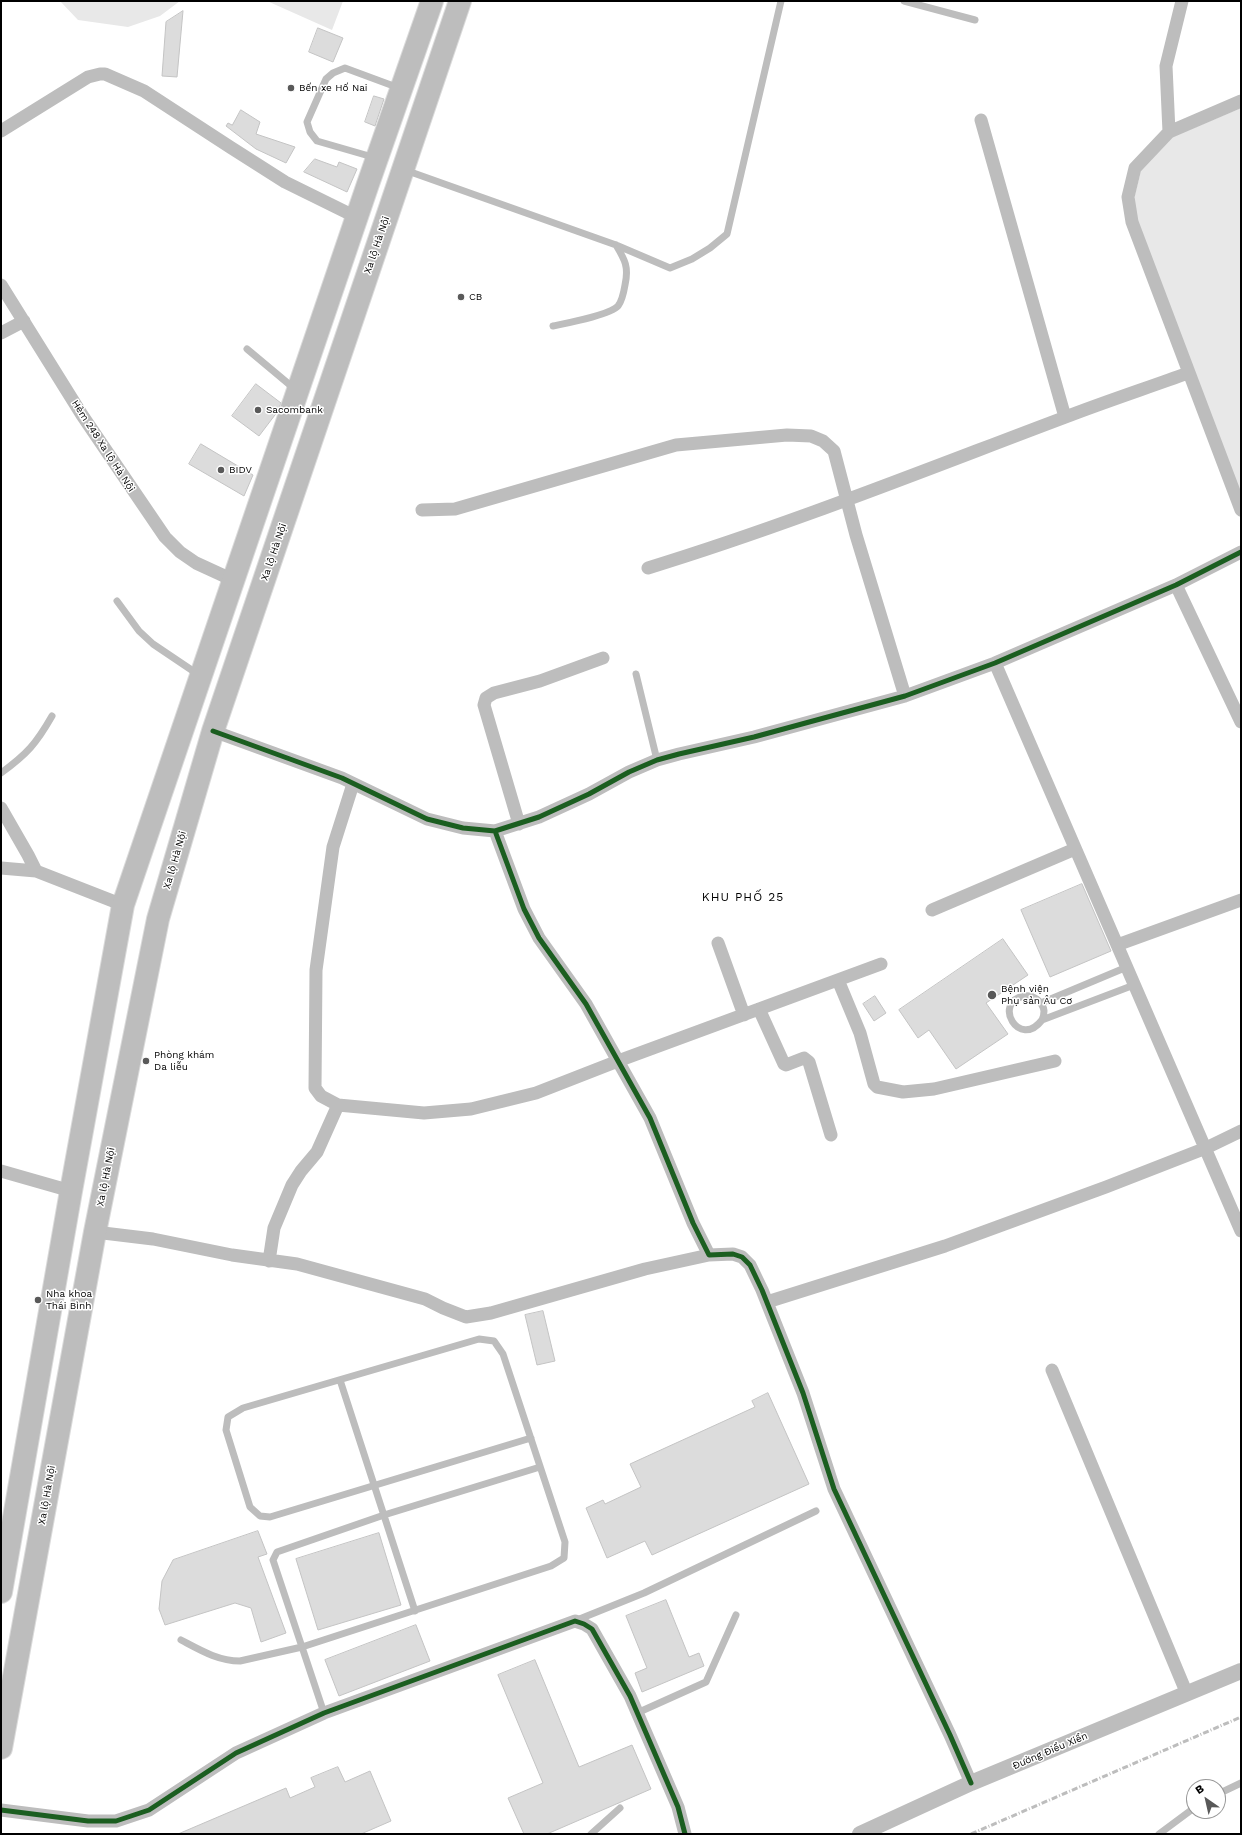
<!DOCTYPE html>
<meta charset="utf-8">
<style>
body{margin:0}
#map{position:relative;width:1242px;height:1835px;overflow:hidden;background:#fff;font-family:"Work Sans",sans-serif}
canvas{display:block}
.frame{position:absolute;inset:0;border:2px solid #000;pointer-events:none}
.north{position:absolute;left:1186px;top:1779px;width:40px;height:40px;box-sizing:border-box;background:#fff;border:1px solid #999;border-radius:50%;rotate:326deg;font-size:11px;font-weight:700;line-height:16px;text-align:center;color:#000}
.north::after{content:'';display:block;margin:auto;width:14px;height:18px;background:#595959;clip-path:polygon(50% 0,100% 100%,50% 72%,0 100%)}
</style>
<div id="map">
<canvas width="1242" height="1835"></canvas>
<div class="frame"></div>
<div class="north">B</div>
</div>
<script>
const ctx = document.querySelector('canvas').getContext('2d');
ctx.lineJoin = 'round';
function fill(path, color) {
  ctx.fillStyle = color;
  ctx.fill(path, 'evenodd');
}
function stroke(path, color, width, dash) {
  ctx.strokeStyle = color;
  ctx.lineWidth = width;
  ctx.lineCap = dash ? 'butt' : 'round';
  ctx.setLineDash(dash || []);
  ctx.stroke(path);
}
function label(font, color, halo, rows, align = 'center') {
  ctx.font = font + ' "Work Sans",sans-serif';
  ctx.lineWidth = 3;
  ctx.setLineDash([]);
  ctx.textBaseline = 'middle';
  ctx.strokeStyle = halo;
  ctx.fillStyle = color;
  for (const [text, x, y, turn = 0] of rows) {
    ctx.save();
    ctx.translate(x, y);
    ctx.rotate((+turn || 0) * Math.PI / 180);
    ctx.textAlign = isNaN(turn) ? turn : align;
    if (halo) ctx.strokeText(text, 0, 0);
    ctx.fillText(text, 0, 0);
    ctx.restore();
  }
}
const green = new Path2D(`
 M60 1H180L160 16 128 27 78 20Z
 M267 1H343L332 30Z
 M1241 108V495L1137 221 1134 199 1141 170 1170 138Z`);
const building = new Path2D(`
 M183 11 177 77 162 76 166 22Z
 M318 28 343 38 333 62 309 52Z
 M374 96 384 99 375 126 365 122Z
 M241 110 260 122 256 134 295 147 286 163 256 149 226 126 228 123 232 125Z
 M315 159 337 167 339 162 357 169 347 192 304 172Z
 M256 384 281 403 278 411 259 436 232 416Z
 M201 444 253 475 244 496 189 464Z
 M1082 884 1111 951 1050 977 1021 910Z
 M1003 939 1028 975 986 1003 1008 1034 956 1069 929 1030 918 1038 899 1010Z
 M875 996 886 1013 874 1021 863 1004Z
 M543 1311 555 1361 537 1365 525 1315Z
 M768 1393 809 1484 652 1555 645 1541 607 1558 586 1508 603 1500 605 1504 641 1487 630 1464 755 1407 752 1401Z
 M258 1531 267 1554 258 1557 286 1633 261 1642 251 1608 235 1603 165 1625 159 1609 162 1581 173 1560Z
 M379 1533 401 1605 318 1630 296 1559Z
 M666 1600 689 1657 699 1653 704 1666 642 1692 635 1673 647 1668 626 1616Z
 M416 1625 430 1661 339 1696 325 1660Z
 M535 1660 579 1767 632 1745 651 1789 547 1834H524L508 1798 543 1783 498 1675Z
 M338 1767 345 1782 370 1771 391 1821 361 1834H178L286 1788 290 1798 315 1787 311 1778Z`);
const service = new Path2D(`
 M904 1 975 20
 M376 158 317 141 310 132 307 122 326 79 333 73 345 68 399 88
 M405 170 616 245 670 268 692 259 710 248 727 234 781 1
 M553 326C567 323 610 315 618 306 622 301 624 291 625 285 629 267 625 260 616 245
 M247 349 296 390
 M117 601 139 631 153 644 199 675
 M636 674 657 760
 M1 773C27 754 36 744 52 716
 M1041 1003 1127 967
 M1042 1020C1043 1018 1044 1014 1044 1011 1043 1002 1033 994 1024 996 992 1002 1019 1050 1042 1020L1134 985
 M340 1380 415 1611
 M577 1620 644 1593 816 1511
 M181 1640C200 1650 218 1661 240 1661L302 1647 551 1566 564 1558 565 1542 503 1354 494 1341 479 1339 243 1408 228 1417 226 1430 250 1507 260 1516 270 1517 531 1438
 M324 1713 273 1560 277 1552 384 1515 540 1467
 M637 1713 706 1682 736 1615
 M1218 1794 1241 1783
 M591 1834 620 1808
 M1159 1834 1194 1808`);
const minor = new Path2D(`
 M1241 101 1169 132 1135 168 1128 197 1132 222 1241 510
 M981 120 1065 417
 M1 131 88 77 100 74H105L144 91 230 147 285 182 356 217
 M1169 132 1166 66 1182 1
 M1 285 82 415 165 537 180 552 196 563 233 580
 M1 333 24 321
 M422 510 455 509 676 445 787 435 811 436 823 441 834 451 856 535 905 696
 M648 568C788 525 925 470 1063 418 1104 402 1147 388 1188 373
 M1176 585 1241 722
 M995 663 1241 1231
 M213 731 342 778 427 819 463 828 495 831 539 817 589 794 629 772 657 760 679 754 754 737 905 696 995 663 1176 585 1241 552
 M353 784 333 847 316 970 315 1088 321 1096 338 1105 424 1113 471 1109 536 1093 618 1061 881 964
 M1 808 28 855 36 871 123 905
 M519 824 484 705 486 698 494 693 540 681 603 658
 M495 831 524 909 539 938 586 1004 650 1118 693 1223 709 1255 733 1254 742 1257 750 1265 762 1290 803 1393 834 1489 950 1735 971 1783
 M1 868 36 871
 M932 910 1075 849
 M718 943 744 1015
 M1117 945 1241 900
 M838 980 860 1033 874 1084 877 1087 903 1092 934 1089 1055 1061
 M759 1009 784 1064 786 1065 804 1058 809 1062 831 1135
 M1 1171 71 1191
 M95 1232 153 1239 232 1255 297 1264 425 1299 443 1308 466 1317 491 1313 645 1269 709 1255
 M269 1261 274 1228 292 1185 301 1171 317 1152 338 1105
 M767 1302 945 1246 1106 1187 1206 1148 1241 1131
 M1052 1370 1187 1694
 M1 1810 88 1821H116L149 1810 236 1753 324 1713 575 1621 584 1624 592 1629 630 1696 678 1807 685 1834`);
const tertiary = new Path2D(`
 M860 1834 971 1783 1241 1671`);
const trunk = new Path2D(`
 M1 1592 71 1191 123 905 368 184 432 1
 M1 1748 95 1232 158 919 213 731 460 1`);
const rail = new Path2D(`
 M971 1834 1241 1717`);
const cycleway = new Path2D(`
 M213 731 342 778 427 819 463 828 495 831 539 817 589 794 629 772 657 760 679 754 754 737 905 696 995 663 1176 585 1241 552
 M495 831 524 909 539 938 586 1004 650 1118 693 1223 709 1255 733 1254 742 1257 750 1265 762 1290 803 1393 834 1489 950 1735 971 1783
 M1 1810 88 1821H116L149 1810 236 1753 324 1713 575 1621 584 1624 592 1629 630 1696 678 1807 685 1834`);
const markers = [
 [291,88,4,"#595959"],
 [461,297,4,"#595959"],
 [258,410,4,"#595959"],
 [221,470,4,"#595959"],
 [992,995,5,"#595959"],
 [146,1061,4,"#595959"],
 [38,1300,4,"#595959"]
];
const poiNames = [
 ["Bến xe Hố Nai",299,88],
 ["CB",469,297],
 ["Sacombank",266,410],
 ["BIDV",229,470],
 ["Bệnh viện",1001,989],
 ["Phụ sản Âu Cơ",1001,1001],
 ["Phòng khám",154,1055],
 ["Da liễu",154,1067],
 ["Nha khoa",46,1294],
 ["Thái Bình",46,1306]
];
const streetNames = [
 ["Xa lộ Hà Nội",377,245,-71],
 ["Hẻm 248 Xa lộ Hà Nội",103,446,57],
 ["Xa lộ Hà Nội",274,552,-71],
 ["Xa lộ Hà Nội",175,860,-74],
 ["Xa lộ Hà Nội",106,1177,-79],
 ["Xa lộ Hà Nội",47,1495,-80],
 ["Đường Điểu Xiển",1050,1751,-23]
];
const quarterNames = [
 ["KHU PHỐ 25",743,897]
];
fill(green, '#e8e8e8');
fill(building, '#dcdcdc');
stroke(building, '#c4c4c4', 1);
stroke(trunk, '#dbdbdb', 24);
stroke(service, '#bdbdbd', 7);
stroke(minor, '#bdbdbd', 13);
stroke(tertiary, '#bdbdbd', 16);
stroke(trunk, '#bdbdbd', 22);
stroke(rail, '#bdbdbd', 3, [6, 2, 1, 2]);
stroke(cycleway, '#1b5e20', 5);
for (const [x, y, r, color] of markers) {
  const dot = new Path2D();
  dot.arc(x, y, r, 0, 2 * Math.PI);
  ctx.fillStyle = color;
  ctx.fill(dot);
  stroke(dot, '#fff', 1.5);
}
label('10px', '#000', '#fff', poiNames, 'left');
label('10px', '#000', '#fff', streetNames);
ctx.letterSpacing = '1px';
label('12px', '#000', '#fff', quarterNames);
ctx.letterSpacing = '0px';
</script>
